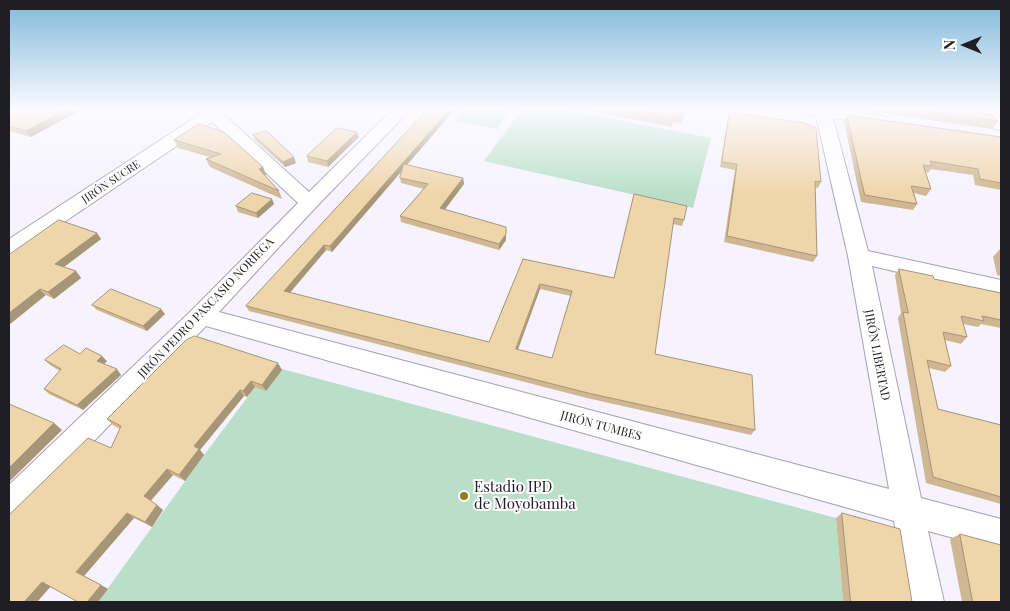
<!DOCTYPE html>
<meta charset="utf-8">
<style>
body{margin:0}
#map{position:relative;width:1010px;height:611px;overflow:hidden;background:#f6f3ff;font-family:"Playfair Display",serif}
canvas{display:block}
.frame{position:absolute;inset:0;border:10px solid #1f1e25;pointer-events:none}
.north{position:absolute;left:940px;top:20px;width:50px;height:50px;-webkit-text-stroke:4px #fff;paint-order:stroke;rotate:270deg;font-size:14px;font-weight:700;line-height:20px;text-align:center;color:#1f1e25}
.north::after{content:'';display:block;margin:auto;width:18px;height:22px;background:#1f1e25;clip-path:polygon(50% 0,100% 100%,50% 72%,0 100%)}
</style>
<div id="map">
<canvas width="1010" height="611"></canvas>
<div class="frame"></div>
<div class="north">N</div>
</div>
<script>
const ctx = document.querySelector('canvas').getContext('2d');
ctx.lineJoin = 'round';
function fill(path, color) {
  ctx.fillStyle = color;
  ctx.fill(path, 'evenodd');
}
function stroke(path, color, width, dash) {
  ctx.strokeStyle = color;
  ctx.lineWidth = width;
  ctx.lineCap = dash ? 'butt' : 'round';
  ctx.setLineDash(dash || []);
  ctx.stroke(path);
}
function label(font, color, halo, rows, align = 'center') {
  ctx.font = font + ' "Playfair Display",serif';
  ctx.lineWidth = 4;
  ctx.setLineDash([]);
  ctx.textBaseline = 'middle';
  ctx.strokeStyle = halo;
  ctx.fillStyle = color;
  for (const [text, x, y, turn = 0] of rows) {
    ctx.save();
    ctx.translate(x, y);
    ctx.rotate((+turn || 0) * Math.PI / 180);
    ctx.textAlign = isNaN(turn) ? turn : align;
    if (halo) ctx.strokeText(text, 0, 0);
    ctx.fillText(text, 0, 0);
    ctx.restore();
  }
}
const green = new Path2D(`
 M465 109H511L496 129 455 121Z
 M522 109H562L711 138 693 208 484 161Z
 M271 366 836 518 843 602H98L204 455Z`);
const minor = new Path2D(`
 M208 109H224L222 113 309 192 393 109H411L316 207 219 312 889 489 848 256 816 116 801 113 799 110 837 109 884 116 886 120 884 124 878 125 833 118 868 251 1001 280V296L872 266 921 498 1001 519V551L928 531 944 602H908L894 521 206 326 20 517 9 521V485L192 310 298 203 212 122 17 254 9 256V239Z
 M974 109H992L1001 117V130L995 129Z`);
const wall = new Path2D(`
 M16 109H83L31 137 9 131V113Z
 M111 109H129L125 112Z
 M428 109H455L407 165 463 178 464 184 445 210 506 240 499 250 401 222 400 216 424 189 401 183 400 178 402 171 332 252 326 250 290 293 489 342 523 259 614 278 634 194 684 220 682 226 673 224 655 354 755 430 751 435 587 398 249 311 246 306ZM540 289 571 296 552 358 518 350Z
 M594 109H686L682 124 673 122 672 127 594 112Z
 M854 109H961L998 121 992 129Z
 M730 112 821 182 818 188 815 187 817 256 813 262 724 242 735 170 720 167 728 117Z
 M847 115 1001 137V190L975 185 973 175 931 169 928 173 926 172 931 189 926 196 914 193 917 204 913 210 861 202 844 121Z
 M199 124 263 167 266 175H265L279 191 282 199 210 167 206 159 210 157 178 148 174 140Z
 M253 135 296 163 285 167 255 140Z
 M359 137 328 167 308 162 307 156Z
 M274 204 258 218 238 212 236 206Z
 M101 239 64 267 76 271 81 278 54 299 46 295 9 255Z
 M1001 248V276L997 275 993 257Z
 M899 269 934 279 1001 293V328L981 324 978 327 963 324 967 337 961 344 945 340 951 366 945 372 929 368 938 409 1001 425V504L926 483 898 318 901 313 895 275Z
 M92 305 165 314 147 331 97 310Z
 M80 354 107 361 104 364 121 375 83 410 49 394 44 389 60 371 50 365 45 360Z
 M282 370 266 391 255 387 247 397 244 396 200 450 204 455 185 481 173 475 151 501 163 510 152 527 134 518 84 576 108 589 50 587 37 602H9L111 448 120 429 113 425 107 419Z
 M842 513 912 602H843L836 518Z
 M960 534 1001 602H962L950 539Z`);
const shadedWall = new Path2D(`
 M67 109H83L31 137 26 131Z
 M123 109H129L125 112Z
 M450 109H455L332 252 330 246Z
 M357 132 359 137 328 167 327 161Z
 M294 157 296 163 285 167 283 162Z
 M263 167 266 175 262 177 259 169Z
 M463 178 464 184 441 214 440 208Z
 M272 199 274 204 258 218 256 213Z
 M97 233 101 239 60 270 55 264Z
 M506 234V240L499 250V244Z
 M324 245 326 250 286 297 284 291Z
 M76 271 81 278 54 299 48 292Z
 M540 284V289L516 354V349Z
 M40 289 46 295 9 325V313Z
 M161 309 165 314 147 331 143 326Z
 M102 356 107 361 102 366 97 361Z
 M278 363 282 370 266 391 262 385Z
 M117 369 121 375 83 410 77 405Z
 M251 381 255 387 247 397 243 391Z
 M240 390 244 396 200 450 204 455 185 481 179 475 194 446Z
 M54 423 62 430 9 482V468Z
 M167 469 173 475 150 501 144 496Z
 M157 505 163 510 152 527 145 522Z
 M127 513 134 518 84 576 76 572Z
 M42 582 51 586 37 602H24Z
 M101 585 108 589 98 602H87Z`);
const building = new Path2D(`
 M16 109H67L26 131 9 126V113Z
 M428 109H450L330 246 324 245 284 291 489 342 523 259 614 278 634 194 687 206 684 220 674 218 655 354 752 375 755 430 588 393 246 306ZM540 284 572 291 552 358 516 349Z
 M634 109H686L685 114 676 113 674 117Z
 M911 109H985L998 121Z
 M730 112 805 123 816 128 821 182 815 181 817 256 727 236 737 164 722 162Z
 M847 115 1001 137V183L980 179 978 169 930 161 932 166 923 165 931 189 911 186 917 204 865 195Z
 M199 124 224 132 263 167 259 169 279 191 206 159 221 154 174 140Z
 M337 128 357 132 327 161 307 156Z
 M267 131 294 157 283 162 253 135Z
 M404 164 463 178 440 208 506 227V234L499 244 400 216 428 184 400 178Z
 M252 193 272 199 256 213 236 206Z
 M59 220 97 233 55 264 76 271 48 292 40 289 9 313V255Z
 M899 269 933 276 934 279 1001 293V320L982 316 984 321 961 316 967 337 943 332 951 366 927 360 938 409 1001 425V497L933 477 903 312 908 313Z
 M111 289 161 309 143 326 92 305Z
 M195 336 278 363 262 385 251 381 243 391 240 390 194 446 199 449 179 475 167 469 144 496 157 505 145 522 127 513 76 572 101 585 87 602H78L42 582 24 602H9V515L88 438 111 448 121 426 107 419 186 340Z
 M64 345 80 354 86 348 102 356 97 361 117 369 77 405 44 389 61 369 45 360Z
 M9 404 54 423 9 468Z
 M842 513 900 529 912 602H851Z
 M960 534 1001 545V602H973Z`);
const markers = [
 [464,496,5,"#927c22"]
];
const farStreetnames = [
 ["JIRÓN SUCRE",111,182,-34]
];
const streetNames = [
 ["JIRÓN PEDRO PASCASIO NORIEGA",206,308,-46],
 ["JIRÓN LIBERTAD",877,355,79],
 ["JIRÓN TUMBES",601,426,15]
];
const nearPoinames = [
 ["Estadio IPD",474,487],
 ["de Moyobamba",474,504]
];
fill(green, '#badfc8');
stroke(minor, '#a6a2b4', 2);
fill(minor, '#fff');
fill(wall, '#ceb792');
fill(shadedWall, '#a79577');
fill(building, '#efd5aa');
stroke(building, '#a79577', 1);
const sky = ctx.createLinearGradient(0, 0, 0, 195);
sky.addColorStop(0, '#7fb9da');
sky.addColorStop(0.56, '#fbfaff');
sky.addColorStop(1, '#fbfaff00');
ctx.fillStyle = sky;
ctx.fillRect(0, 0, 1010, 195);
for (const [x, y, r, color] of markers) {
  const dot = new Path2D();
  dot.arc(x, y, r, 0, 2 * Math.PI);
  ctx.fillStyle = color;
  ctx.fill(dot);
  stroke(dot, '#fff', 2);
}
label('11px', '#1f1e25', '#fff', farStreetnames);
label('12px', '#1f1e25', '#fff', streetNames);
label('15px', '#1f1e25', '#fff', nearPoinames, 'left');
</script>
